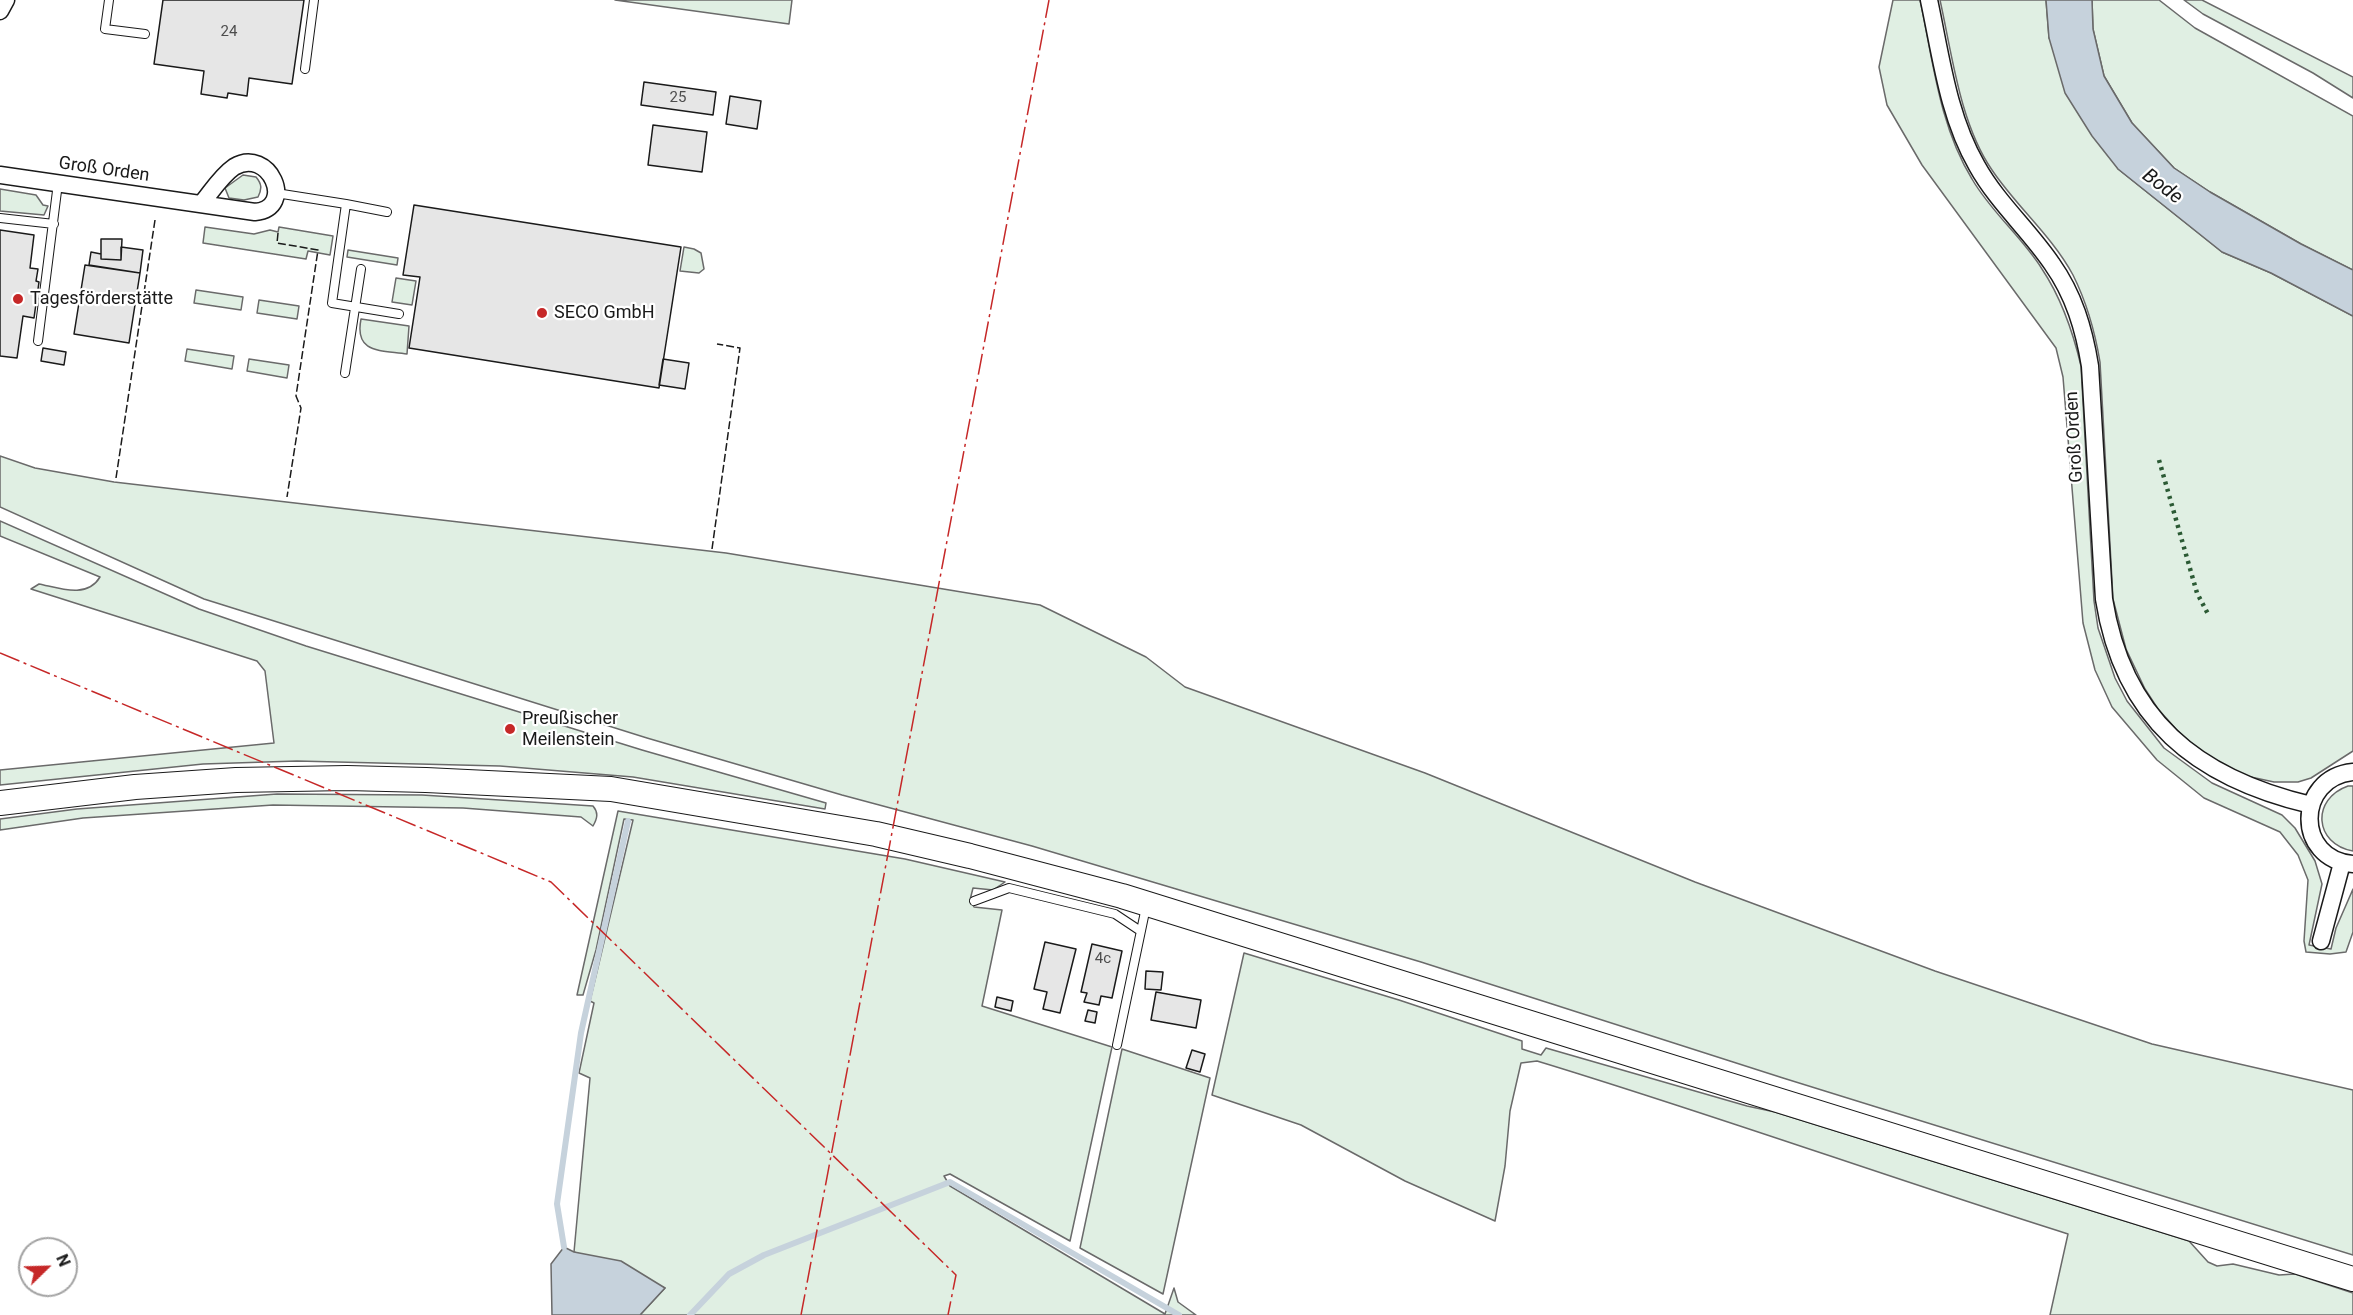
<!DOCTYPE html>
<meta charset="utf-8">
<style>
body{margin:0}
#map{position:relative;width:2353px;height:1315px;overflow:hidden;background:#fff;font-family:Roboto,sans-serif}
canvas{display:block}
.north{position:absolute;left:18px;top:1237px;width:60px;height:60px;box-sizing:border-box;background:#fff;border:2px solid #a3a3a3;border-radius:50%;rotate:67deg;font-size:16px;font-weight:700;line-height:24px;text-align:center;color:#1a1a1a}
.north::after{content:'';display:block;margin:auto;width:21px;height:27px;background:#c62828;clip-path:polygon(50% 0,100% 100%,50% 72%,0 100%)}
</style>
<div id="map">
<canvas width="2353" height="1315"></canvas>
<div class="north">N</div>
</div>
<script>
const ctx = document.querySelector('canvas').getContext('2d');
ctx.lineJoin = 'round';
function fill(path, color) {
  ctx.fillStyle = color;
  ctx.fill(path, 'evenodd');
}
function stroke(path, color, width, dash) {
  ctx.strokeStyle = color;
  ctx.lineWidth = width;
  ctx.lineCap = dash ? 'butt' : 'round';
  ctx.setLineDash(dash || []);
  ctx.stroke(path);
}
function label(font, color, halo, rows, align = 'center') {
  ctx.font = font + ' Roboto,sans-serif';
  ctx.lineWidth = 4.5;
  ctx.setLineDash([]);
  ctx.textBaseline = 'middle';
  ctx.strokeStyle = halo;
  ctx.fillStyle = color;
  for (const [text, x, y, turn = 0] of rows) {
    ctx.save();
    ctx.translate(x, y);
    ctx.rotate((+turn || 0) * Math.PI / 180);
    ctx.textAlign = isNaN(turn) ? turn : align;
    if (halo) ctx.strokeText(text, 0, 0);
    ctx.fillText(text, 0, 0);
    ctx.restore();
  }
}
const green = new Path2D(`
 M615 0H792L789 24Z
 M1893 0H1920C1933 60 1939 125 1972 179 1991 212 2022 237 2042 269 2062 299 2073 332 2081 366L2094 601 2098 628 2115 678 2127 701 2164 748 2212 783 2282 815 2295 828 2315 861 2322 884 2309 945 2331 949 2336 928 2353 889V932L2346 952 2330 954 2306 952 2304 941 2308 880 2298 855 2280 832 2204 798 2157 760 2112 707 2095 670 2083 623 2063 377 2056 348 1922 165 1887 105 1879 67Z
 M1940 0H2046L2049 38 2118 169 2222 252 2271 273 2353 316V751L2311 778 2298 782H2274L2237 774 2203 754 2176 729 2158 709 2145 689 2126 649 2113 599 2100 362C2095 332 2087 303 2073 275 2052 236 2016 206 1992 170 1960 124 1952 54 1940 0Z
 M2092 0H2159L2195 28 2353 116V270L2301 244 2210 192 2174 168 2132 123 2104 76 2093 29Z
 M2184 0H2202L2353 77V98L2313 73 2203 14Z
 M243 175 256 177C262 184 262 189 258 197L244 200 229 198 225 188Z
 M0 189 36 195 43 205 48 206 44 215 0 211Z
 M205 227 254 234 270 230 278 232 279 227 333 236 330 255 308 251 306 259 203 243Z
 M684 247 694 249 701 253 704 269 699 273 680 271Z
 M348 250 398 258 397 265 347 257Z
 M396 278 416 281 412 305 392 302Z
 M196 290 243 297 241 310 194 303Z
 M259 300 299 306 297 319 257 313Z
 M361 319 409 326 407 354C381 350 354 354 361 319Z
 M187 349 234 356 232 369 185 361Z
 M249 359 289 365 287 378 247 371Z
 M0 456 35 468 114 482 726 553 1040 605 1146 657 1185 687 1425 773 1695 882 1935 971 2152 1044 2353 1090V1255L1783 1078 1421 962 1032 846 842 795 647 738 204 599 0 507Z
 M0 521 199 609 306 646 642 750 826 803 825 809 633 777 500 766 297 761 203 764 0 785V770L274 743 265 671 257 661 31 589 39 584C59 588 87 599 100 577L0 536Z
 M2348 786H2353V851C2314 844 2311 799 2348 786Z
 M277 794 422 795 593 806C599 813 597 819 593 826L581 817 463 808 273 805 83 818 0 830V819L77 809Z
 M618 811 905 859 1005 882 993 890 973 888 970 900 974 907 1002 910 982 1006 1112 1047 1070 1241 950 1174 944 1176 950 1186 1165 1314 1174 1288 1178 1302 1196 1315H640L665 1288 574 1252 590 1078 579 1073 594 1003 590 1001 633 820 624 819 596 950 583 995H577Z
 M1244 953 1399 1000 1522 1041V1049L1541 1055 1546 1048 1747 1106 1775 1112 2189 1241 2208 1262 2217 1266 2233 1264 2279 1275 2295 1274 2353 1293V1315H2050L2068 1234C1890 1178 1715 1115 1537 1061L1521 1063 1510 1111 1505 1166 1495 1221 1405 1181 1301 1125 1212 1095Z
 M1122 1049 1210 1078 1163 1294 1080 1248Z`);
const water = new Path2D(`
 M2046 0H2092L2093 29 2104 76 2132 123 2174 168 2210 192 2301 244 2353 270V316L2271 273 2222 252 2118 169 2092 136 2065 93 2049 38Z
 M564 1247 574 1252 621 1261 665 1288 640 1315H552L551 1264Z`);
const stream = new Path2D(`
 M564 1247 557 1204 581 1033 628 821
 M690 1315 729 1274 764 1255 950 1182 1179 1315`);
const building = new Path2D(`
 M163 0H304L292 84 249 78 247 96 228 93 227 98 201 94 204 71 154 64Z
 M644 82 716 92 713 115 641 105Z
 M730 96 761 101 757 129 726 124Z
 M653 125 707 132 702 172 648 165Z
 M414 205 681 247 659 388 409 348 420 277 403 275Z
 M0 230 34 235 30 268 38 269 36 281 39 282 34 318 23 316 17 358 0 356Z
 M101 239H122L121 260 101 259Z
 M121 247 143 250 140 273 89 265 91 252 101 254V259L121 260Z
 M85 265 140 273 129 343 74 334Z
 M43 348 66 352 64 365 41 361Z
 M663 359 689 363 685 389 659 385Z
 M1045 942 1076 949 1060 1013 1043 1009 1047 992 1034 989Z
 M1092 944 1122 951 1112 998 1101 996 1099 1005 1084 1002 1087 993 1081 992Z
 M1146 971 1163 972 1161 990 1145 989Z
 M1156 992 1201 1000 1196 1028 1151 1020Z
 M997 997 1013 1001 1011 1011 995 1007Z
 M1088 1010 1097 1012 1095 1023 1085 1021Z
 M1192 1050 1205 1054 1200 1072 1186 1068Z`);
const service = new Path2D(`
 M109 0 105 29 145 34
 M305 69 314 0
 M276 193 346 204 332 303 399 314
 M346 204 387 212
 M0 218 54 224
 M38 341 58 183
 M345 373 361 269
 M974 901 1009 888 1115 914 1139 930
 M1117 1045 1146 907`);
const minor = new Path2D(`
 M1929 0C1941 56 1948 116 1977 166 1997 202 2029 230 2052 264 2074 295 2084 329 2090 366L2104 599C2123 719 2196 778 2311 805
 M0 11 6 0
 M0 175 255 212C297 208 269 146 234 167 221 176 212 191 202 203
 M2353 772C2295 778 2295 860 2353 864
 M2321 941 2342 863`);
const secondary = new Path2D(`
 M0 803 135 787 236 780 347 778 426 780 611 789 876 834 970 856 1122 896 2353 1279`);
const hedge = new Path2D(`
 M2159 460 2197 593 2208 614`);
const fence = new Path2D(`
 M278 233 277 243 318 250 296 396 301 408 287 497
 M116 478 155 220
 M712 549 740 348 717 344`);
const power = new Path2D(`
 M0 653 551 882 956 1275 948 1315
 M801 1315 1049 0`);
const markers = [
 [18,299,6,"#c62828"],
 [542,313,6,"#c62828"],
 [510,729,6,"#c62828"]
];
const numberNames = [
 ["24",229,32],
 ["25",678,98],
 ["4c",1103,959]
];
const streetNames = [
 ["Groß Orden",104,170,8],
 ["Groß Orden",2075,437,-93]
];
const poiNames = [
 ["Tagesförderstätte",30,299],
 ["SECO GmbH",554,313],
 ["Preußischer",522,719],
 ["Meilenstein",522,740]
];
const waterNames = [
 ["Bode",2162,187,37]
];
fill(green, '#e0efe3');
stroke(green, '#6a6a6a', 1.5);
fill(water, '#c6d2dc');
stroke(water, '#6a6a6a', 1.5);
stroke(stream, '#c6d2dc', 6);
fill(building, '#e6e6e6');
stroke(building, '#1a1a1a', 1.5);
stroke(service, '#1a1a1a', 10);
stroke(minor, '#1a1a1a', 19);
stroke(secondary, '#1a1a1a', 26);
stroke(service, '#fff', 8);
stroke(minor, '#fff', 16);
stroke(secondary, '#fff', 24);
stroke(hedge, '#2b5a34', 4.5, [3, 4.5]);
stroke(fence, '#1a1a1a', 1.5, [8, 3]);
stroke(power, '#c62828', 1.5, [21, 4.5, 3, 4.5]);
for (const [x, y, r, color] of markers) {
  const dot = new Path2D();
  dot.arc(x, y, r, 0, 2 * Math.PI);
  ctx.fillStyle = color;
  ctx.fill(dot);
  stroke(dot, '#fff', 2);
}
label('15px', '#4d4d4d', null, numberNames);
label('18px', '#1a1a1a', '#fff', streetNames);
label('18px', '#1a1a1a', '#fff', poiNames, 'left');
label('italic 20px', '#1a1a1a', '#fff', waterNames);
</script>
